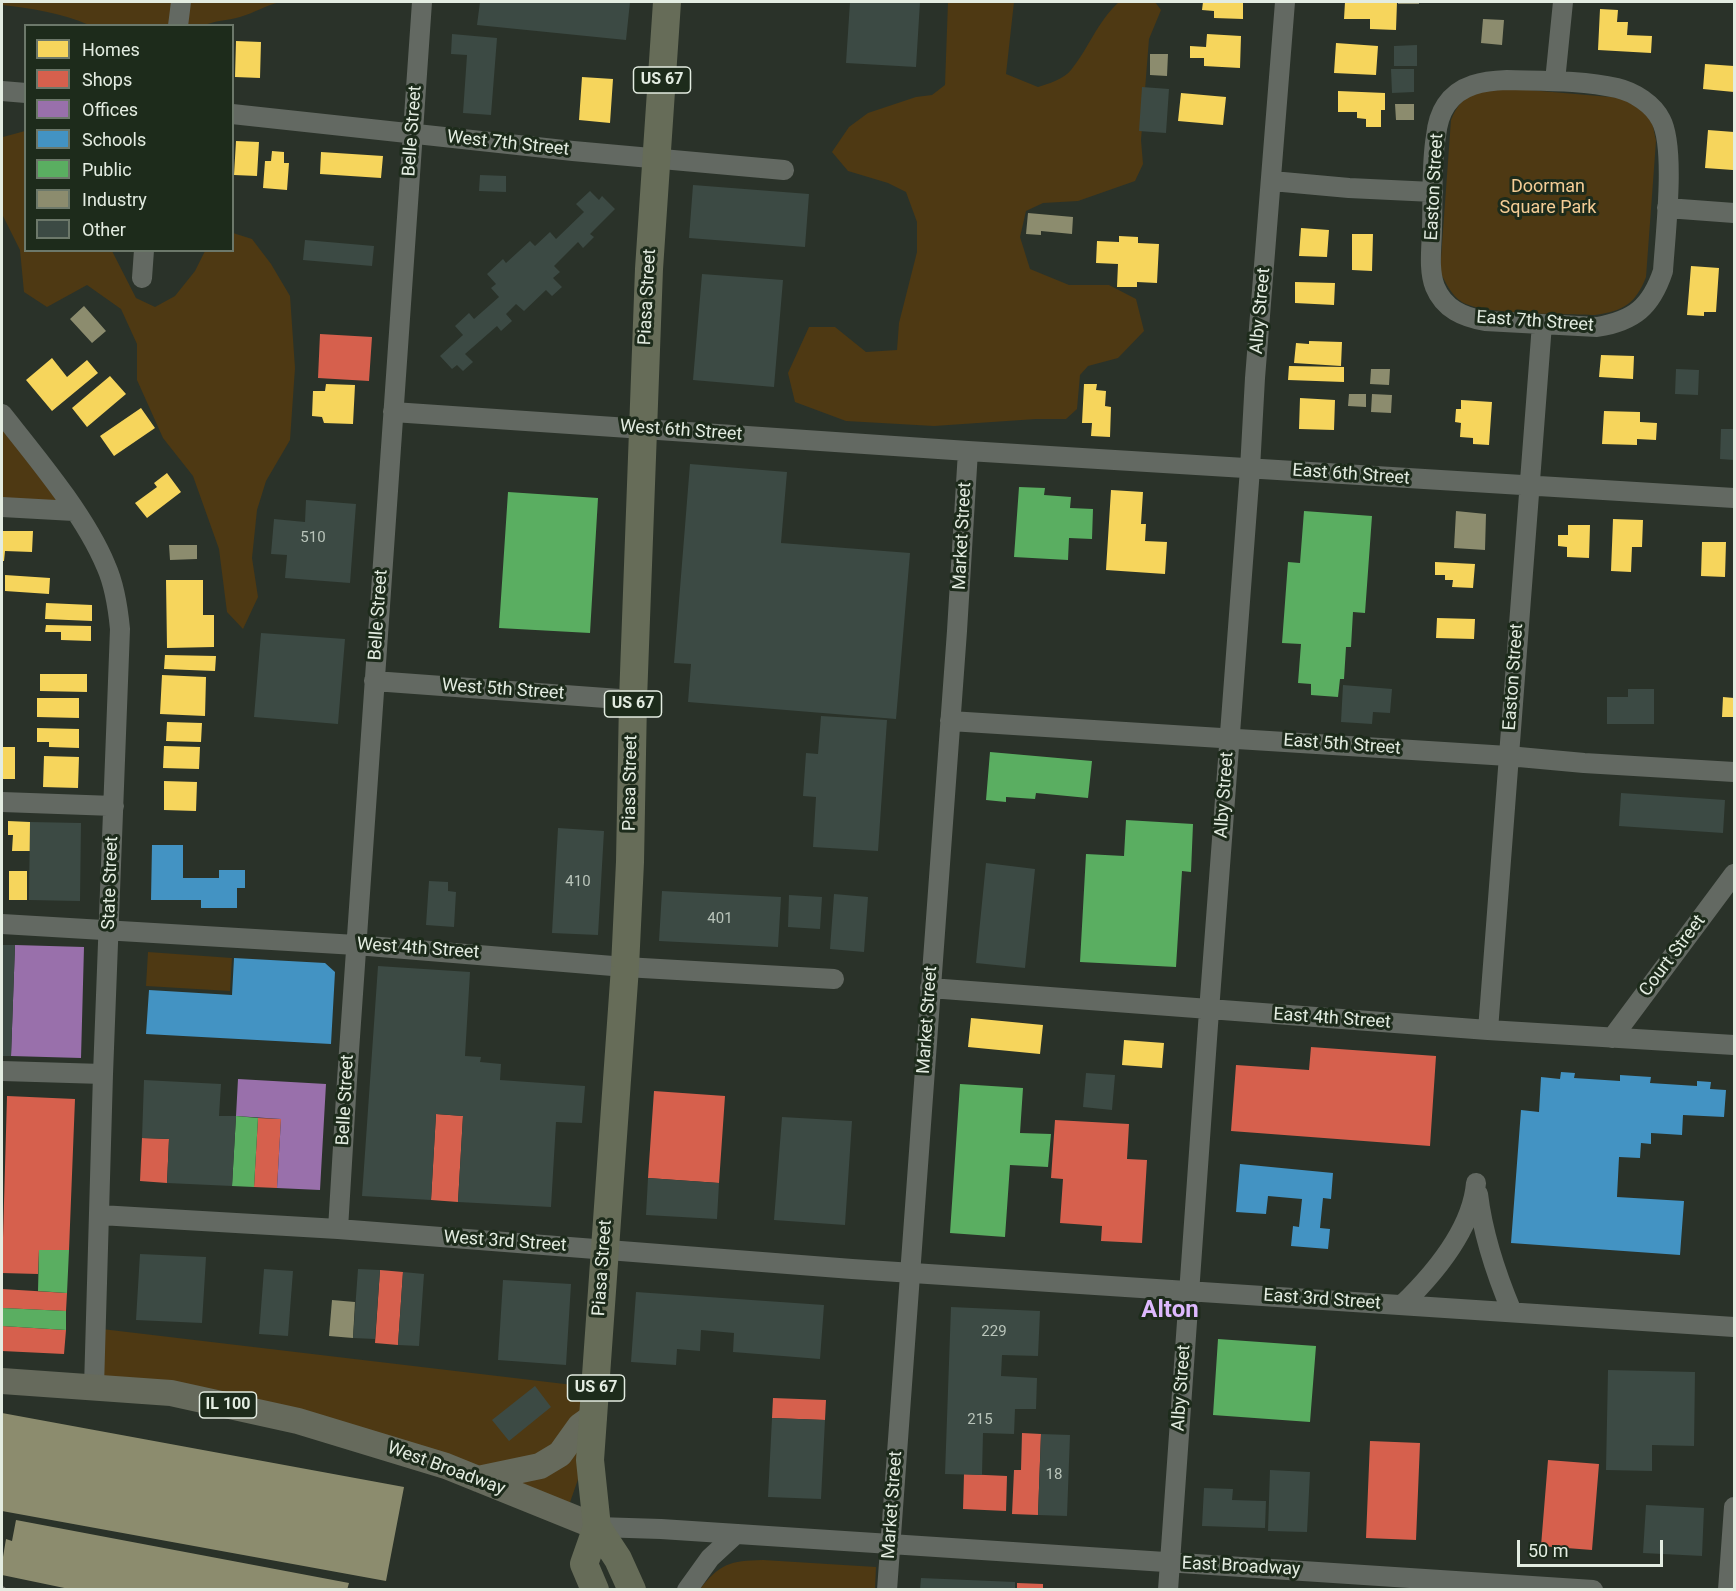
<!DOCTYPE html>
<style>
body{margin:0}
#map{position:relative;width:1736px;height:1591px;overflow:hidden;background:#2a3229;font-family:Roboto,sans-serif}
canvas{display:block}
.frame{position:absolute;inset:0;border:3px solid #e3ece1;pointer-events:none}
.legend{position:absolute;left:24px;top:24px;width:210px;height:228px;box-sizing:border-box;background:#1d2b1b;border:2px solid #6c786a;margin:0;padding:8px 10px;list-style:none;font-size:18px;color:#e3ece1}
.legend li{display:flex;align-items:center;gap:12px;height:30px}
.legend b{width:30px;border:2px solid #6c786a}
.scale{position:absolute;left:1517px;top:1540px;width:146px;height:27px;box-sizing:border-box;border:3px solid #e3ece1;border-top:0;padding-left:8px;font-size:18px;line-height:21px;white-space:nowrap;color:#e3ece1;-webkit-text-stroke:4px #1d2b1b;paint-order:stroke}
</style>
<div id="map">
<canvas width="1736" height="1591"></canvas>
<div class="frame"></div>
<ul class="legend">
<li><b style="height:16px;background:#f6d55c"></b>Homes</li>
<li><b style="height:16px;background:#d6604d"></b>Shops</li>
<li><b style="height:16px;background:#9970ab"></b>Offices</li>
<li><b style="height:16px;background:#4393c3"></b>Schools</li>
<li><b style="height:16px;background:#5aae61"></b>Public</li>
<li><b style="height:16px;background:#8c8c6e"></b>Industry</li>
<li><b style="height:16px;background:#3c4a44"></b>Other</li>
</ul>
<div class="scale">50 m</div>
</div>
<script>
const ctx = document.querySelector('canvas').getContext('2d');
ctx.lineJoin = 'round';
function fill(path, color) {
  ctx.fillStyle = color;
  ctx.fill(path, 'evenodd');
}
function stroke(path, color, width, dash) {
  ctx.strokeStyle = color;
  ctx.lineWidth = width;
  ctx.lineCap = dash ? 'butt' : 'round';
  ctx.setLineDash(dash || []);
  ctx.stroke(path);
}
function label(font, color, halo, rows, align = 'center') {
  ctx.font = font + ' Roboto,sans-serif';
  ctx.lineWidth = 6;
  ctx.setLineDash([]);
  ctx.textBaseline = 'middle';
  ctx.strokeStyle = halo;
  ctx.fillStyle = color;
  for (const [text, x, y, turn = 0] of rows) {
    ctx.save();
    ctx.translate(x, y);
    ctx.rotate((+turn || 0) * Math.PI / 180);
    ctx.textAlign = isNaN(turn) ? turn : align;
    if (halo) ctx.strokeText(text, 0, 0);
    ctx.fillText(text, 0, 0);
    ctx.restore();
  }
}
const green = new Path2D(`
 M2 2H281C266 5 254 13 240 17 227 21 215 20 203 26L89 25C62 13 30 8 2 5Z
 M948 2H1014L1006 74 1038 87C1048 84 1064 79 1071 70 1089 48 1097 22 1119 2H1155L1161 10 1149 39 1141 140 1143 164 1135 181 1078 201 1043 203 1026 211 1020 237 1030 269 1069 285H1109L1136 299 1144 331 1118 358 1088 366 1080 375 1077 409 1066 419H1036L934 426 846 421 795 402 788 373 809 327H835L866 352 897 350 899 323 917 252V222L906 192 888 183 848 171 832 152 849 127 868 113 916 97 932 95 945 85Z
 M1494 87 1622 98 1647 114 1653 126 1656 141 1646 277C1636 303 1624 311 1595 315 1567 314 1483 315 1462 302 1451 295 1446 283 1440 272L1451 120C1461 96 1471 95 1494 87Z
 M25 131 26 250 112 251 136 298 155 307 175 296 195 271 205 251 232 250 233 233 252 239 271 264 290 296 295 368 290 440 266 481 257 510 252 558 258 597 243 629 227 612 219 549 193 476 163 438 137 380V344L121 309 87 285 47 307 24 292 20 250 2 214V140L3 137Z
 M2 427 63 506 2 502Z
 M148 952 232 958 230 991 146 986Z
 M102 1329 590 1387 583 1465 568 1508 101 1380Z
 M763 1560 876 1567 875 1589 699 1590C721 1563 729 1561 763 1560Z`);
const homes = new Path2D(`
 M1203 2H1243V19L1214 18V11L1202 10Z
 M1345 2H1397L1396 30 1370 29V19H1344Z
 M1600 9 1618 10 1617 22H1628L1627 35 1652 36 1651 53 1598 50Z
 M1207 34 1241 36 1240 68 1204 66V58H1190V46L1206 47Z
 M236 41 261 42 260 78 235 77Z
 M1336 43 1378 46 1376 75 1334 73Z
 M1705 64 1734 66V92L1703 89Z
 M582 77 613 79 610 123 579 120Z
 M1338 91 1385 93V110H1381V127H1366V119L1357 118V112H1338Z
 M1181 93 1226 97 1223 125 1178 121Z
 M1708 130 1734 132 1733 170 1705 168Z
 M236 141 259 142 257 176 234 175Z
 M272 151 284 152V163H289L287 190 263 188 265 161H271Z
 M321 152 383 156 381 178 320 174Z
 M1301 228 1329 230 1327 257 1299 256Z
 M1352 234H1373L1372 271 1352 270Z
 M1119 236 1138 237V243L1159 244 1157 283 1137 282V287H1117L1118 264 1096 263 1097 241 1119 242Z
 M1691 266 1719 268 1716 312H1704V316L1687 315Z
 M1295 282 1335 283 1334 305 1295 303Z
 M1309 341 1342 342 1341 366 1294 363 1296 343 1309 344Z
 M1601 355 1634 356 1633 379 1599 377Z
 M52 358 67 377 87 360 98 373 52 411 26 380Z
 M1289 366 1344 367V382L1288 380Z
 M110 376 126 394 87 427 72 408Z
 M326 384 355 385 353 424 324 423 322 417 312 416 313 391H325Z
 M1084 384H1097L1096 390 1106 391 1105 406 1111 407 1110 437 1091 436 1092 423H1082Z
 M1300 398 1335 400 1334 430 1299 429Z
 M1461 400 1492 402 1489 445 1473 444V438L1460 437 1461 423 1455 422 1456 409H1461Z
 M141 408 155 428 114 456 100 436Z
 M1604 411 1640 412V422L1657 423 1656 440 1637 439V445L1602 444Z
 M167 473 181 492 147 518 135 503 157 487 154 483Z
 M1111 490 1143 492 1141 524H1146L1145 541 1167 542 1165 574 1106 570Z
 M1613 519 1643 520 1642 547H1632L1631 572 1611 571Z
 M1568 525H1590L1589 558 1567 557V547L1558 546V535H1568Z
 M2 531H33L32 552 5 551 4 561H2Z
 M1702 542H1726L1725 577 1701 576Z
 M1435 562 1475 564 1473 588 1452 587 1453 580H1445V575H1435Z
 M5 575 50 578 49 594 5 591Z
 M166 580H203V615H214V647L167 648Z
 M46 603 92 605V621L45 619Z
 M1437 618 1475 619 1474 639 1436 638Z
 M46 625 91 626V641L61 640V632H45Z
 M165 655 216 656 215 671 164 669Z
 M40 674H87V692L40 691Z
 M162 675 206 677 205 716 160 714Z
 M1723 697 1734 698V717H1722Z
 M37 698H79V718L37 717Z
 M167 722 202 723 201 742 166 741Z
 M37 728 79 729V748L49 747V742H37Z
 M164 746 200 747 199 769 163 768Z
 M2 747H15V779H2Z
 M44 756 79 757 78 788 43 787Z
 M164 781 197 782 196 811 164 810Z
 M8 821 30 822V851H12L13 835H8Z
 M9 871H27V900H9Z
 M971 1018 1043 1025 1040 1054 968 1047Z
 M1124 1040 1164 1043 1162 1068 1122 1065Z`);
const shops = new Path2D(`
 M320 334 372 337 369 381 318 378Z
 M1311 1047 1436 1056 1430 1146 1231 1131 1236 1065 1309 1070Z
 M654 1091 725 1096 719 1183 648 1178Z
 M7 1096 75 1099 69 1250H39L38 1274 2 1273Z
 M436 1114 463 1116 458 1202 431 1200Z
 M258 1118 281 1119 277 1188 254 1187Z
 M1055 1120 1129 1124 1127 1159 1147 1160 1142 1243 1101 1241 1102 1226 1060 1223 1063 1179 1051 1178Z
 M142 1138 169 1139 167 1183 140 1181Z
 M380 1270 403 1272 398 1345 375 1343Z
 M2 1289 67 1293 66 1311 2 1308Z
 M2 1326 66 1330 64 1354 2 1351Z
 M773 1398 826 1400 825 1420 772 1418Z
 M1022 1433 1041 1434 1038 1515 1012 1514 1014 1470H1021Z
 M1370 1441 1420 1443 1416 1540 1366 1538Z
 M1548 1460 1599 1464 1592 1550 1541 1546Z
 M964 1474 1007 1476 1006 1511 963 1509Z
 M1017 1583 1043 1584V1590H1017Z`);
const offices = new Path2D(`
 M15 945 84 947 81 1058 11 1056Z
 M238 1079 326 1084 320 1190 277 1188 281 1119 236 1116Z`);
const schools = new Path2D(`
 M152 845H183V878H219V870H245V888H237V908H201V900H151Z
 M234 958 325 963 335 972 331 1044 146 1034 149 990 232 995Z
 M1561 1072 1575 1073 1574 1078 1620 1081V1075L1651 1077 1650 1083 1697 1086V1081L1711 1082 1710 1089 1726 1090 1724 1117 1683 1115 1682 1135 1651 1133V1144L1641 1143 1640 1158 1619 1157 1617 1197 1684 1201 1680 1255 1511 1243 1521 1110 1539 1112 1541 1077 1560 1079Z
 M1240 1164 1333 1173 1331 1199 1323 1198 1320 1228 1330 1229 1328 1249 1291 1246 1293 1226 1299 1227 1302 1199 1268 1196 1266 1214 1236 1212Z`);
const public = new Path2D(`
 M1019 487 1045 488 1044 495 1071 497 1070 508 1093 509 1092 539 1069 538 1068 560 1014 557Z
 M508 492 598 498 590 633 499 628Z
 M1304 511 1372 516 1365 613 1353 612 1351 647H1346L1344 679H1340L1338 697 1311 695V684L1298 683 1301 644 1282 643 1288 562 1300 563Z
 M990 752 1092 761 1088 798 1036 793 1035 799 1006 797V802L986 800Z
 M1126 820 1193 824 1191 872 1182 871 1176 967 1080 962 1086 854 1124 856Z
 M960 1084 1023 1088 1020 1133 1051 1134 1048 1167 1010 1165 1005 1237 950 1233Z
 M236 1116 258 1118 254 1187 232 1186Z
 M39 1250H69L67 1293 38 1291Z
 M2 1308 66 1311V1330L2 1326Z
 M1218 1339 1316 1346 1310 1422 1213 1415Z`);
const industry = new Path2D(`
 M1398 2H1419V4H1398Z
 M1483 19 1504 20 1502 45 1481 43Z
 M1150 54H1168L1167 76 1150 75Z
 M1395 104H1414V120H1396Z
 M1028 213 1073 217 1072 234 1041 231V235L1026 234Z
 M84 306 106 331 92 343 70 319Z
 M1371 369H1390L1389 385 1370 384Z
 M1349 394H1366V407L1348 406Z
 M1372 394 1392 395 1391 413 1371 412Z
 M1456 511 1486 514 1485 550 1454 548Z
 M169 545H197V559L170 560Z
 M332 1300 355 1302 353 1338 329 1336Z
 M2 1413 404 1487 386 1581 2 1511Z
 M16 1520 349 1583 347 1590H74L2 1575V1563L6 1539 12 1541Z`);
const building = new Path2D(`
 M480 2H630L626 40 477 25Z
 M850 2H920L916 67 846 63Z
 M452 34 497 38 491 115 463 113 467 55 451 54Z
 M1417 45V66H1394V46Z
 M1391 69H1414V92L1392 93Z
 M1142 87 1169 89 1166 133 1139 131Z
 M480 175 506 176V192L479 191Z
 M693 185 809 194 805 247 689 238Z
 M590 191 599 200 602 196 615 209 590 234 594 237 583 248 578 242 554 266 560 272 553 278 562 287 552 296 546 290 524 311 516 304 506 314 512 321 501 331 497 326 465 354 473 362 463 371 457 365 452 369 440 356 463 335 455 326 469 313 474 319 499 297 491 288 496 284 487 274 503 259 506 263 530 241 535 246 550 232 556 239 584 212 576 204Z
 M305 240 374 246 372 266 303 260Z
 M702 274 783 280 774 387 693 380Z
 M1676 369 1699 370 1698 395 1675 394Z
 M1721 429H1734V460L1720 459Z
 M690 464 787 472 781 543 910 553 896 719 688 702 691 664 674 663Z
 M306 500 356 504 350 583 285 578 287 555 271 554 274 519 305 522Z
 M261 633 345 639 338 724 254 717Z
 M1343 685 1392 689 1390 713 1373 712 1372 724 1341 722Z
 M1628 689H1654V724H1607V697H1628Z
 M821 716 887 720 878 851 813 847 816 797 803 796 806 753 818 754Z
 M1621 793 1725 800 1723 833 1619 826Z
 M30 822 81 823 80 901 29 900Z
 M558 828 604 831 598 935 552 933Z
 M986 863 1035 869 1025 968 976 963Z
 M429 881 448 882V891L456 892 454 927 426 925Z
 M662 891 781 897 778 947 659 941Z
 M834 894 868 897 864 952 830 949Z
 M789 895 822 897 820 929 788 927Z
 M2 945H15L11 1056H2Z
 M378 966 470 972 465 1056 481 1057 480 1062 501 1064 500 1080 585 1086 582 1123 556 1122 551 1207 458 1202 463 1116 436 1114 431 1200 362 1196Z
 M1086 1073 1115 1075 1112 1110 1083 1107Z
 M144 1080 221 1084 219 1116H236L232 1186 167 1183 169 1139 142 1138Z
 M782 1117 852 1121 845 1225 774 1220Z
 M648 1178 719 1183 717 1219 646 1215Z
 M140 1254 206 1257 202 1323 136 1320Z
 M264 1269 293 1271 288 1336 259 1334Z
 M358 1269 380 1270 375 1339 353 1338Z
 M403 1272 424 1274 419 1346 398 1345Z
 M503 1280 571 1284 566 1365 498 1360Z
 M636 1292 824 1305 820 1359 733 1352 734 1333 701 1330 700 1351 677 1349 676 1365 631 1362Z
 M951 1307 1040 1311 1038 1356 1002 1355 1001 1376 1037 1378 1036 1409H1015L1014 1434 983 1433 982 1475 945 1474Z
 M1608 1370 1695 1372 1694 1446 1652 1445V1471L1606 1470Z
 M535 1386 551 1407 509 1441 492 1420Z
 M772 1418 825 1420 821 1499 768 1497Z
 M1041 1434 1070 1435 1067 1516 1038 1515Z
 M1270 1470 1310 1472 1307 1532 1268 1531Z
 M1204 1488 1233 1489 1232 1500 1266 1501 1265 1528 1202 1526Z
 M1646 1505 1704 1508 1702 1556 1643 1553Z
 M921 1578 1015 1582V1590H920Z`);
const minor = new Path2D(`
 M178 26 181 2
 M1507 80C1543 81 1582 80 1617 88 1634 92 1653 104 1661 120 1676 148 1665 237 1663 271 1651 307 1634 321 1597 327L1485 321C1463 317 1444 309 1435 287 1428 269 1432 246 1432 227 1433 198 1431 165 1436 136 1437 126 1440 114 1446 105 1460 84 1484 81 1507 80Z
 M1555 81 1563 2
 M2 91 26 93
 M232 114 573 151 784 170
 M1272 181 1349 188 1433 192
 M1667 208 1734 213
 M142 278 144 250
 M393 412 968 451 1734 498
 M2 414C36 457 85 515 106 566 115 586 118 608 120 629L103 1074 94 1387
 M2 507 74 511
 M374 681 633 700
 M950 721 1508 756 1584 763 1734 772
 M2 802 114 806
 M2 924 356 945 625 967 834 979
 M930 988 1488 1030 1734 1045
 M1488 1030 1542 324
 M1612 1038 1734 874
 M2 1071 103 1074
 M1478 1194C1483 1236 1496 1274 1512 1312
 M100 1215 338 1229 852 1269 1734 1327
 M338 1229 347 1080 422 2
 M1402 1305C1434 1274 1472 1229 1476 1183
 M597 1527 661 1529 1593 1590
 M687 1590 710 1558 736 1534
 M887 1590 957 631 968 451
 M1168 1590 1209 1011 1250 469 1255 378 1285 2
 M1728 1590 1734 1507`);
const major = new Path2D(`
 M2 1381 171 1393 298 1421 446 1466 597 1527
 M478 1479 540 1466 560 1454 580 1426 594 1416`);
const highway = new Path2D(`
 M597 1527 618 1559 632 1590
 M595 1590 584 1564 597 1527 590 1460 625 967 630 862 633 700 649 269 667 2`);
const rail = new Path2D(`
 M2 1588 5 1590`);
const numberNames = [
 ["510",313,538],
 ["410",578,882],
 ["401",720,919],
 ["229",994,1332],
 ["215",980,1420],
 ["18",1054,1475]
];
const shields = [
 [662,80,57],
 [633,704,57],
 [596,1388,57],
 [228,1405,57]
];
const shieldNames = [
 ["US 67",662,80],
 ["US 67",633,704],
 ["US 67",596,1388],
 ["IL 100",228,1405]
];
const streetNames = [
 ["Belle Street",413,131,-86],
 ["West 7th Street",508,144,6],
 ["Easton Street",1435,187,-87],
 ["Piasa Street",648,297,-87],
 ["Alby Street",1261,311,-85],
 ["East 7th Street",1535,322,4],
 ["West 6th Street",681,431,4],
 ["East 6th Street",1351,475,4],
 ["Market Street",963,536,-87],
 ["Belle Street",379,615,-86],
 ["Easton Street",1514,677,-86],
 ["West 5th Street",503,690,4],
 ["East 5th Street",1342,745,4],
 ["Piasa Street",631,783,-89],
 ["Alby Street",1225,795,-86],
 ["State Street",111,883,-88],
 ["West 4th Street",418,949,4],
 ["Court Street",1673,956,-53],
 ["East 4th Street",1332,1019,4],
 ["Market Street",928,1020,-86],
 ["Belle Street",346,1100,-87],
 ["West 3rd Street",505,1242,4],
 ["Piasa Street",603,1268,-86],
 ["East 3rd Street",1322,1300,4],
 ["Alby Street",1182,1388,-86],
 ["West Broadway",446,1469,20],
 ["Market Street",893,1505,-86],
 ["East Broadway",1241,1567,3]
];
const parkNames = [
 ["Doorman",1548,187],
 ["Square Park",1548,208]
];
const districtNames = [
 ["Alton",1170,1311]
];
fill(green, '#4e3913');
fill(homes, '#f6d55c');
fill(shops, '#d6604d');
fill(offices, '#9970ab');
fill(schools, '#4393c3');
fill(public, '#5aae61');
fill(industry, '#8c8c6e');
fill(building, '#3c4a44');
stroke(minor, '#636962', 20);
stroke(major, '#666a5c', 26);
stroke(highway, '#666c58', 28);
stroke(rail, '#666b65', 4.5, [8, 8]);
label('15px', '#b9c4ba', null, numberNames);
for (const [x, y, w] of shields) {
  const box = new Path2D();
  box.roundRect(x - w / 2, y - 13, w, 26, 4.5);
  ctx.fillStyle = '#1d2b1b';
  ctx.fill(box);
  stroke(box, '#e3ece1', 1.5);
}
label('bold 16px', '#e3ece1', null, shieldNames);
label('18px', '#e3ece1', '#1d2b1b', streetNames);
label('18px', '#f5cd96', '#1d2b1b', parkNames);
label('bold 24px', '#ddb9fd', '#1d2b1b', districtNames);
</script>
